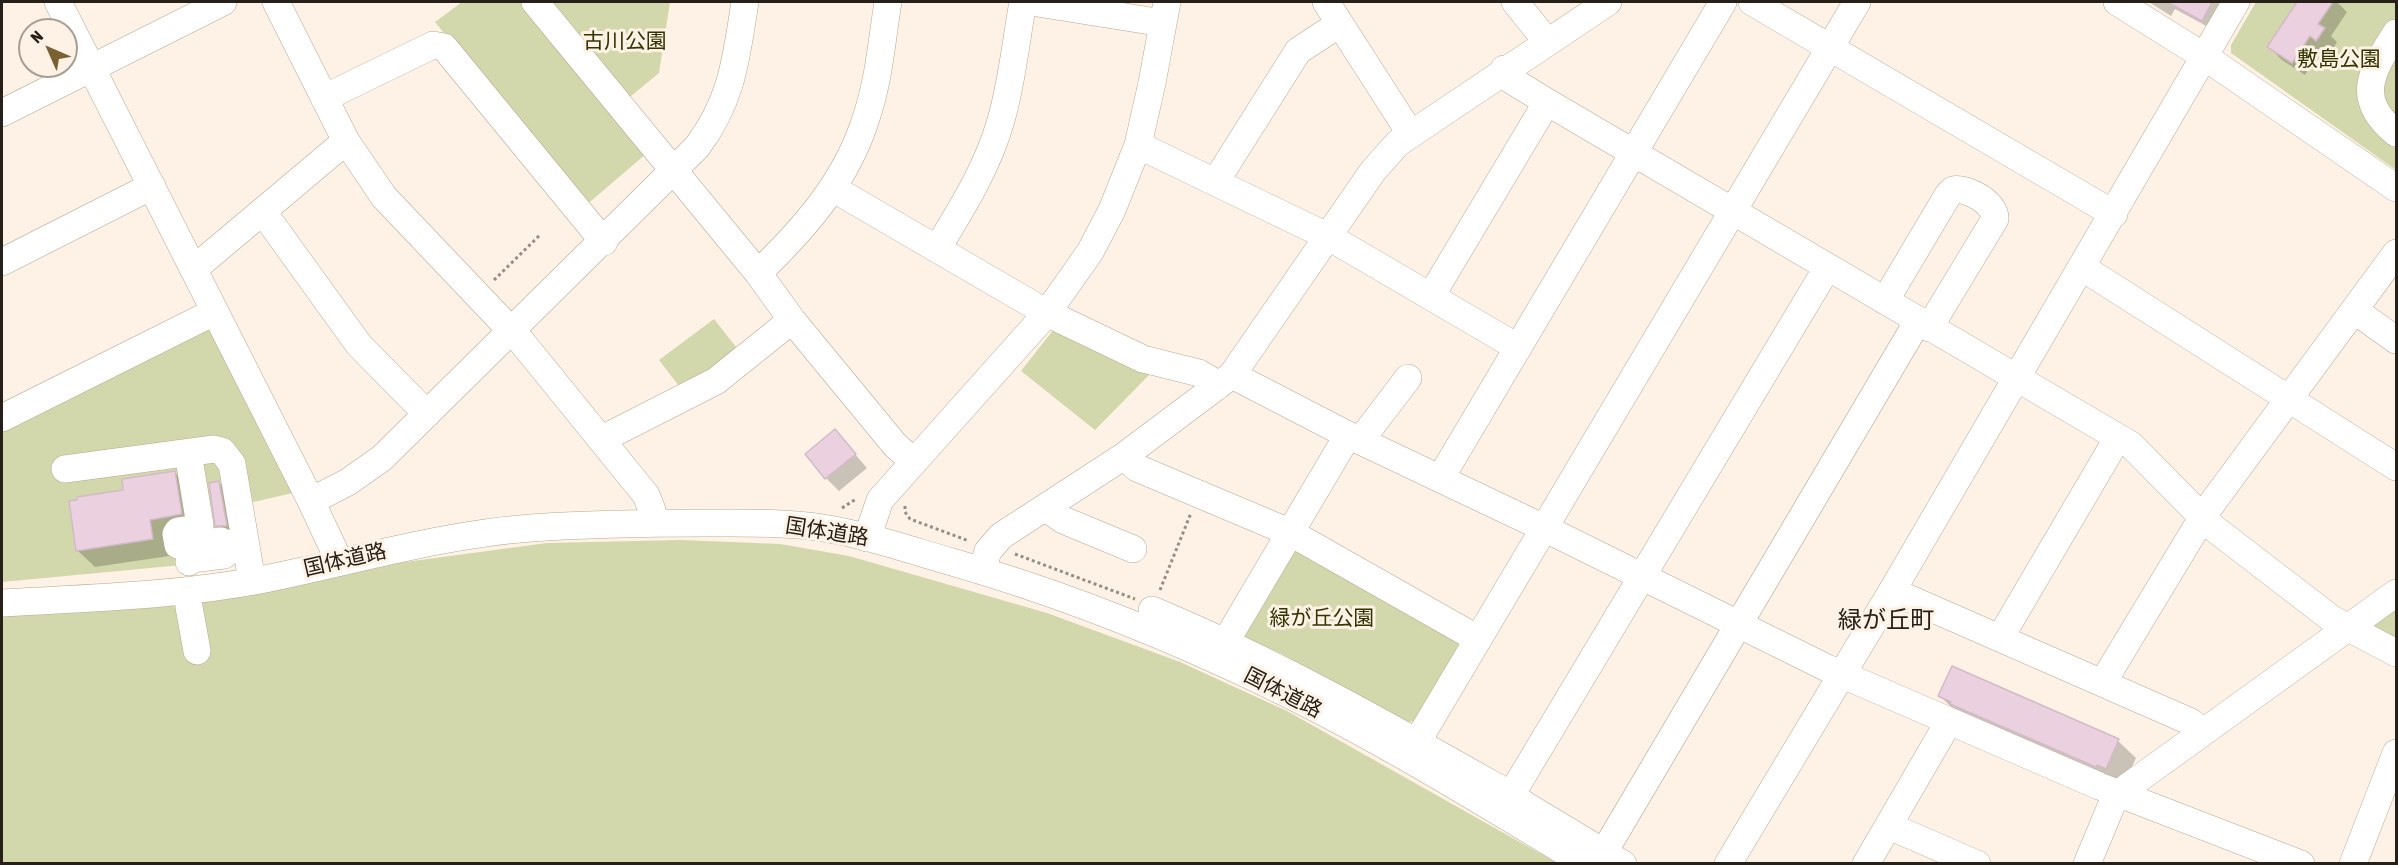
<!DOCTYPE html>
<meta charset="utf-8">
<style>
body{margin:0}
#map{position:relative;width:2398px;height:865px;overflow:hidden;background:#fdf2e5;font-family:"Asap Condensed",sans-serif}
canvas{display:block}
.frame{position:absolute;inset:0;border:3px solid #262018;pointer-events:none}
.north{position:absolute;left:18px;top:18px;width:60px;height:60px;box-sizing:border-box;background:#fdf2e5;border:2px solid #a79e93;border-radius:50%;rotate:315deg;font-size:16px;font-weight:700;line-height:24px;text-align:center;color:#262018}
.north::after{content:'';display:block;margin:auto;width:21px;height:27px;background:#7b6032;clip-path:polygon(50% 0,100% 100%,50% 72%,0 100%)}
</style>
<div id="map">
<canvas width="2398" height="865"></canvas>
<div class="frame"></div>
<div class="north">N</div>
</div>
<script>
const ctx = document.querySelector('canvas').getContext('2d');
ctx.lineJoin = 'round';
function fill(path, color) {
  ctx.fillStyle = color;
  ctx.fill(path, 'evenodd');
}
function stroke(path, color, width, dash) {
  ctx.strokeStyle = color;
  ctx.lineWidth = width;
  ctx.lineCap = dash ? 'butt' : 'round';
  ctx.setLineDash(dash || []);
  ctx.stroke(path);
}
function label(font, color, halo, rows, align = 'center') {
  ctx.font = font + ' "Asap Condensed","Noto Sans JP",sans-serif';
  ctx.lineWidth = 6;
  ctx.setLineDash([]);
  ctx.textBaseline = 'middle';
  ctx.strokeStyle = halo;
  ctx.fillStyle = color;
  for (const [text, x, y, turn = 0] of rows) {
    ctx.save();
    ctx.translate(x, y);
    ctx.rotate((+turn || 0) * Math.PI / 180);
    ctx.textAlign = isNaN(turn) ? turn : align;
    if (halo) ctx.strokeText(text, 0, 0);
    ctx.fillText(text, 0, 0);
    ctx.restore();
  }
}
const green = new Path2D(`
 M462 2H525L647 153 584 207 435 22Z
 M544 2H670L659 73 625 101Z
 M2256 2H2396V170L2231 53V45Z
 M714 319 740 352 682 390 659 360Z
 M202 326 215 331 297 492 249 503 256 558 2 582V427Z
 M1054 329 1154 370 1095 430 1021 371Z
 M680 540 780 544 849 556 1047 613 1180 662 1287 711 1557 863 2 864V616L547 543Z
 M1299 546 1457 639 1460 649 1417 721 1406 722 1280 653 1245 638 1244 628 1291 550Z
 M2396 602V647L2368 623Z`);
const shadow = new Path2D(`
 M2149 2H2224L2210 28 2175 9 2171 16Z
 M2299 2H2337L2347 12 2331 36 2337 42 2330 53 2323 48 2305 75 2282 60 2269 47Z
 M835 431 867 468 839 491 826 478Z
 M175 473 192 490 199 531 167 537 169 556 95 567 77 550 125 492Z
 M218 482 227 491 234 534H225L217 525Z
 M1953 668 2118 741 2136 758 2123 786 1957 713 1940 696Z`);
const building = new Path2D(`
 M2167 2H2212L2202 21Z
 M2297 2H2333L2318 24 2325 28 2316 41 2310 36 2292 63 2267 47Z
 M835 429 856 454 825 479 805 454Z
 M175 471 182 514 150 520 153 539 76 551 69 501 77 500V497L123 490 122 479Z
 M219 481 227 526H215L209 483Z
 M1952 666 2119 739 2106 769 2097 765 2096 767 1950 704 1951 702 1938 696Z`);
const path = new Path2D(`
 M494 280 541 234
 M905 506V512L910 519 969 541
 M842 508 856 499
 M1015 554 1135 599
 M1160 590 1191 513`);
const minor = new Path2D(`
 M58 2 311 501 334 550 337 562
 M276 2 346 141 384 197 521 341 646 495 652 510 653 523
 M535 2 758 273 792 320 895 445 914 462
 M1031 2 1163 23
 M1326 2 1410 133
 M1515 2 1540 33 1545 42
 M1752 2 2114 214
 M2117 2 2205 57 2396 188
 M2396 33C2371 72 2354 99 2396 133
 M1504 69 1511 80 1547 102 2131 445 2211 526 2332 619 2396 653
 M324 98 433 45 444 47 604 242
 M2 113 223 2
 M1138 145 1329 237 1517 347
 M1216 181 1298 51 1339 24
 M834 189 1047 313 1143 359 1199 373 1209 379 1215 388
 M263 212 359 345 427 414
 M937 249C962 208 988 167 1001 120 1012 83 1016 40 1023 2
 M2 262 152 186
 M192 267 201 263 346 141
 M2083 268 2396 467
 M758 273C805 228 848 179 867 115 879 79 882 39 888 2
 M1431 296 1547 102
 M1885 301 1948 195 1953 190C1967 187 1996 203 1995 219L1929 328
 M2354 310 2396 340
 M1232 375 1348 435 1544 528 1827 668 2099 786 2301 864
 M2 418 214 312
 M603 441 614 433 716 381 792 320
 M1360 441 1408 378
 M188 453 200 525 197 528 178 531 176 534 178 545 181 546 221 541 227 544 229 549 224 555 191 559 189 562
 M1124 456 1137 468 1291 533 1478 639
 M65 469 214 449 222 451 232 464 252 581
 M1440 479 1723 2
 M311 501 348 482 382 458 697 147C733 99 736 58 745 2
 M1049 505 1053 513 1063 520 1133 549
 M2202 517 2396 253
 M867 538 880 500 1047 313 1090 252 1112 210 1138 145 1152 83 1167 2
 M982 571 988 551 1001 536 1124 456 1232 375 1373 171 1398 143 1608 2
 M1892 591 2191 722 2202 732
 M2 603C87 598 175 596 260 580 350 562 438 535 531 528 589 524 648 523 706 523 745 523 785 522 823 528 867 535 910 550 952 562 1046 589 1138 624 1227 665 1351 721 1468 793 1585 864
 M189 607 197 651
 M1152 610C1277 662 1394 729 1511 795L1525 805 1623 864
 M2000 638 2117 439
 M1226 641 1348 435
 M2103 682 2196 528
 M1417 742 1857 2
 M1511 795 1827 268
 M1889 826 1977 864
 M1604 852 1918 321
 M1728 864 1892 591 2236 2
 M1866 864 1948 723
 M2087 864 2112 804 2126 788 2396 593
 M2353 864 2396 753`);
const parkNames = [
 ["古川公園",625,41],
 ["敷島公園",2339,59],
 ["緑が丘公園",1322,618]
];
const streetNames = [
 ["国体道路",827,532,9],
 ["国体道路",345,560,-13],
 ["国体道路",1283,693,27]
];
const quarterNames = [
 ["緑が丘町",1886,620]
];
fill(green, '#d2d8ab');
fill(shadow, '#0003');
fill(building, '#ebd1e0');
stroke(building, '#d3bac8', 1.5);
stroke(minor, '#b8a892', 28);
stroke(path, '#968e83', 3, [3, 3]);
stroke(minor, '#fff', 27);
label('21px', '#323500', '#fdf2e5', parkNames);
label('21px', '#262018', '#fdf2e5', streetNames);
label('24px', '#262018', '#fdf2e5', quarterNames);
</script>
